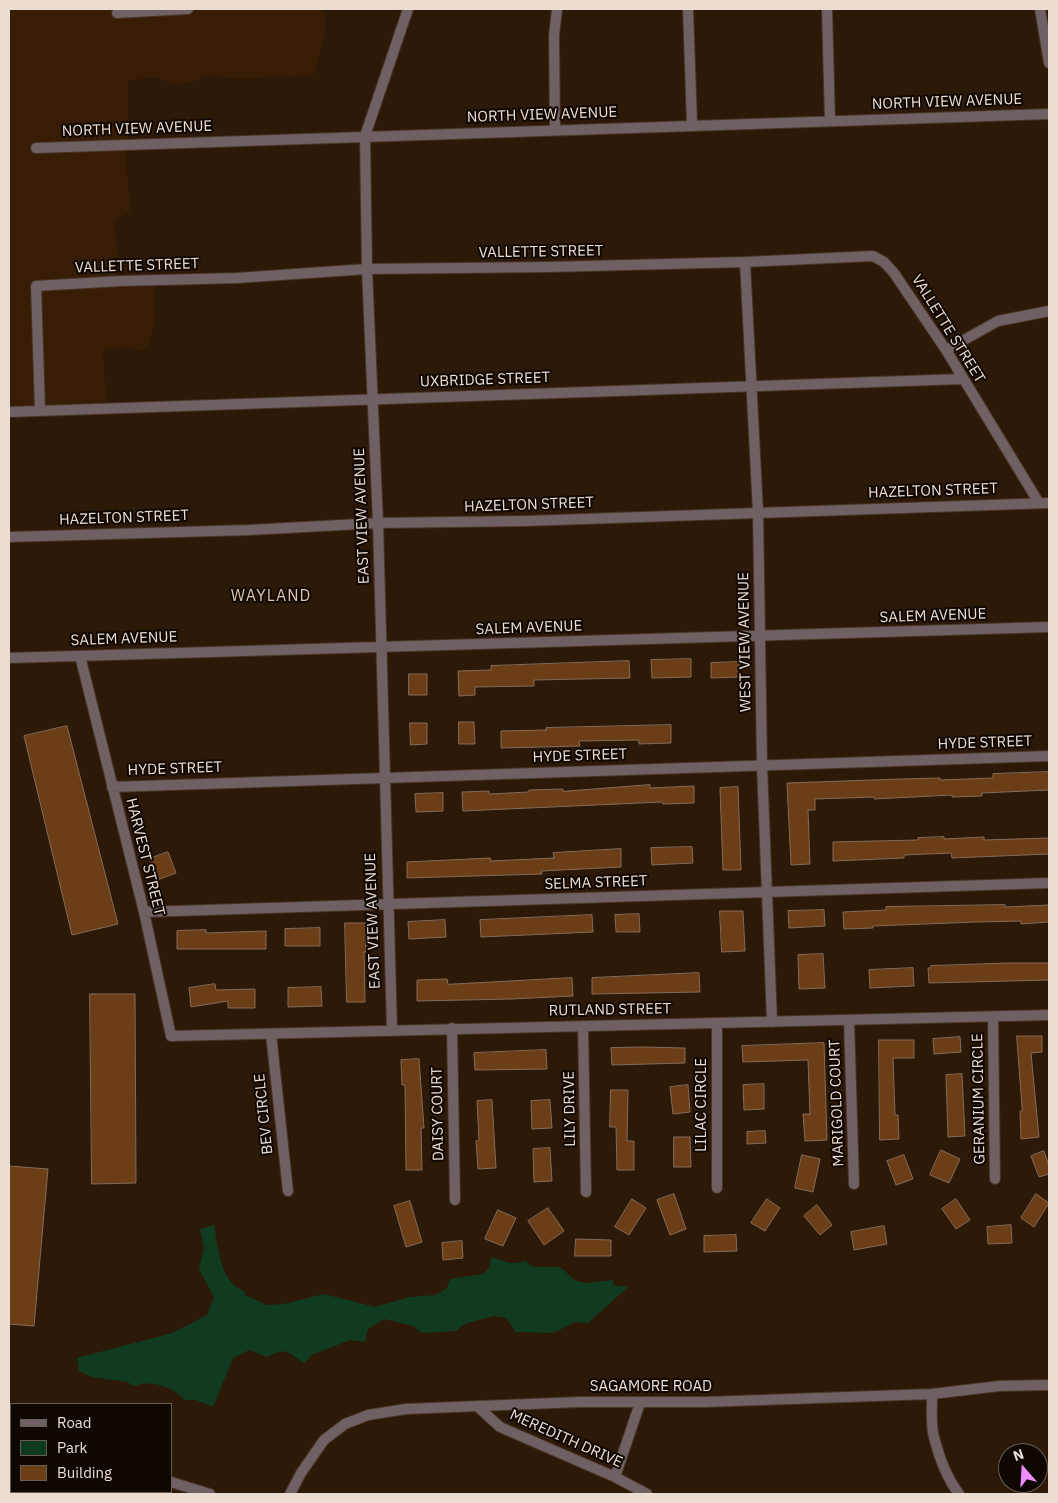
<!DOCTYPE html>
<style>
body{margin:0}
#map{position:relative;width:1058px;height:1503px;overflow:hidden;background:#2d1908;font-family:"IBM Plex Sans",sans-serif}
canvas{display:block}
.frame{position:absolute;inset:0;border:10px solid #ebddd2;pointer-events:none}
.legend{position:absolute;left:10px;top:1403px;width:162px;height:90px;box-sizing:border-box;background:#0f0702;border:1px solid #675d55;margin:0;padding:6px 9px;list-style:none;font-size:15px;color:#ebddd2}
.legend li{display:flex;align-items:center;gap:10px;height:25px}
.legend b{width:25px;border:1px solid #675d55}
.north{position:absolute;left:998px;top:1443px;width:50px;height:50px;box-sizing:border-box;background:#0f0702;border:1px solid #675d55;border-radius:50%;rotate:341deg;font-size:14px;font-weight:700;line-height:20px;text-align:center;color:#ebddd2}
.north::after{content:'';display:block;margin:auto;width:18px;height:22px;background:#ea8dfd;clip-path:polygon(50% 0,100% 100%,50% 72%,0 100%)}
</style>
<div id="map">
<canvas width="1058" height="1503"></canvas>
<div class="frame"></div>
<ul class="legend">
<li><b style="height:6px;background:#6f6063"></b>Road</li>
<li><b style="height:14px;background:#103b20"></b>Park</li>
<li><b style="height:14px;background:#6c3e18"></b>Building</li>
</ul>
<div class="north">N</div>
</div>
<script>
const ctx = document.querySelector('canvas').getContext('2d');
ctx.lineJoin = 'round';
function fill(path, color) {
  ctx.fillStyle = color;
  ctx.fill(path, 'evenodd');
}
function stroke(path, color, width, dash) {
  ctx.strokeStyle = color;
  ctx.lineWidth = width;
  ctx.lineCap = dash ? 'butt' : 'round';
  ctx.setLineDash(dash || []);
  ctx.stroke(path);
}
function label(font, color, halo, rows, align = 'center') {
  ctx.font = font + ' "IBM Plex Sans",sans-serif';
  ctx.lineWidth = 4;
  ctx.setLineDash([]);
  ctx.textBaseline = 'middle';
  ctx.strokeStyle = halo;
  ctx.fillStyle = color;
  for (const [text, x, y, turn = 0] of rows) {
    ctx.save();
    ctx.translate(x, y);
    ctx.rotate((+turn || 0) * Math.PI / 180);
    ctx.textAlign = isNaN(turn) ? turn : align;
    if (halo) ctx.strokeText(text, 0, 0);
    ctx.fillText(text, 0, 0);
    ctx.restore();
  }
}
const built = new Path2D(`
 M9 9H325V34L314 75 238 79 205 75 195 81 177 85 154 77 128 81V146L126 152 130 212 114 221 120 278 154 281 155 322 148 348 138 351 127 347 103 350 106 405 9 411Z`);
const green = new Path2D(`
 M214 1225C218 1246 220 1283 244 1291L245 1295 267 1305 284 1304 324 1294 375 1307 410 1297 435 1295 447 1288 450 1279 483 1274 489 1268 492 1257C505 1262 512 1265 525 1261L533 1267H560L576 1281 587 1283 613 1280V1285L628 1287 588 1323 575 1322 553 1333 516 1332 506 1318 494 1316 464 1324 456 1331 422 1333 413 1326 384 1319 368 1329 365 1342 350 1340 312 1355 304 1363C287 1352 286 1347 267 1357L249 1350 233 1358 213 1407 196 1400H185C173 1387 151 1379 134 1386L127 1382 92 1377 79 1371 77 1358 172 1333 207 1315 214 1297 199 1269 204 1248 200 1229Z`);
const building = new Path2D(`
 M691 659V677L652 678 651 660Z
 M629 661 630 678 534 680V686L475 687V695L459 696 458 671 491 670V666Z
 M739 662V677L711 678V663Z
 M409 674H427V695H409Z
 M459 722H474L475 744H459Z
 M410 723H427V744L411 745Z
 M671 725V743L639 744V740L579 741 580 746 501 748V731L546 730V728Z
 M67 726 118 924 72 935 24 736Z
 M1049 772V790L982 793V796L952 797V795L874 799V797L815 799V810H808L810 864 791 865 787 783 901 779 940 778V780L993 778V774Z
 M650 785V788L694 786V803L663 804 662 802 463 811 462 792 489 791V794L529 792V790L563 789V791Z
 M738 787 741 870H723L720 788Z
 M443 793V811L416 812 415 794Z
 M944 837V839L984 837V840L1049 838V854L952 858 951 853 904 855V858L833 861V842L918 840V838Z
 M692 847 693 863 652 865 651 848Z
 M621 849V867L541 871 542 874 407 878V862L490 858 491 861 554 858 553 853Z
 M168 852 176 873 157 880 149 859Z
 M1005 905V907L1049 905V922L1021 924V921L976 922 873 926V928L844 929 843 912 886 910V907Z
 M824 910 825 926 789 928 788 911Z
 M720 911H743L745 951 722 952Z
 M639 914 640 932H616L615 915Z
 M592 915 593 932 481 937 480 920Z
 M445 920 446 937 409 939 408 922Z
 M345 923H366V952H364L365 1002H347Z
 M320 928V946H285V929Z
 M206 930V933L266 931V949H177V931Z
 M823 954 825 988 799 989 798 955Z
 M1008 963H1049V980L929 983 928 968H931V966Z
 M913 968 914 986 870 988 869 970Z
 M699 973 700 992 592 994V978Z
 M572 978 573 996 511 999 417 1001V980L447 979 448 984Z
 M215 984 216 990 255 989V1008H228V1001L191 1007 189 988Z
 M321 987 322 1006 288 1007V988Z
 M90 994H135L136 1183 92 1184Z
 M1017 1036H1042V1052L1031 1053 1039 1137 1021 1139 1020 1111H1022Z
 M960 1037 961 1052 934 1054 933 1039Z
 M879 1040H914V1058H893L895 1115H898L899 1139 880 1140Z
 M824 1043 827 1140 805 1141 803 1114H810L808 1060 743 1062 742 1046Z
 M643 1047 685 1048V1063L612 1065 611 1048Z
 M546 1050 547 1069 475 1070 474 1053Z
 M419 1059 424 1128H421L422 1170H406L405 1085H402L401 1060Z
 M962 1074 965 1136 948 1137 946 1075Z
 M764 1084V1109L744 1110 743 1085Z
 M688 1085 690 1112 673 1114 670 1087Z
 M611 1090H628L627 1141H634V1170H617L616 1127H610Z
 M492 1100 496 1168 478 1169 476 1141 479 1140 477 1101Z
 M550 1100 552 1128 532 1129 531 1101Z
 M765 1131 766 1143 747 1144V1132Z
 M674 1137H690L691 1167H674Z
 M550 1148 552 1181 534 1182 533 1149Z
 M941 1150 960 1159 949 1183 930 1175Z
 M1044 1151 1049 1166V1174L1039 1177 1031 1156Z
 M802 1155 820 1159 813 1192 795 1188Z
 M904 1155 913 1179 896 1185 887 1161Z
 M9 1166 48 1169 34 1326 9 1324Z
 M674 1194 686 1229 670 1235 657 1200Z
 M1036 1194 1049 1203 1034 1227 1021 1218Z
 M632 1199 646 1208 629 1235 615 1227Z
 M767 1199 780 1208 765 1231 751 1223Z
 M956 1199 970 1220 956 1229 942 1209Z
 M410 1201 422 1242 406 1247 394 1206Z
 M817 1205 832 1225 820 1235 804 1216Z
 M548 1208 564 1231 544 1245 528 1221Z
 M498 1210 516 1218 503 1246 485 1239Z
 M1011 1225 1012 1243 988 1244 987 1227Z
 M884 1226 887 1244 854 1250 851 1232Z
 M736 1235 737 1251 704 1252V1236Z
 M576 1239 611 1240V1256H575Z
 M462 1241 463 1258 443 1260 442 1243Z`);
const street = new Path2D(`
 M688 9 692 124
 M827 9 830 121
 M1040 9 1049 63
 M117 13 188 9
 M555 130 554 36 557 9
 M36 148C373 134 711 126 1049 114
 M745 262 758 512 762 765 772 1022
 M946 350 998 321 1049 311
 M40 410 36 286 121 281 237 278 367 269 548 267 745 262 873 256 884 262 894 273 946 350 1039 503
 M9 412 962 379
 M9 537 249 530 378 523 525 521 1049 503
 M80 656 144 912 171 1036 1049 1015
 M9 658 1049 627
 M112 787 1049 756
 M144 912 1049 883
 M993 1018 995 1179
 M849 1020 854 1184
 M717 1023V1188
 M583 1026 586 1192
 M452 1028 455 1200
 M392 1030 378 523 367 269 365 136 408 9
 M271 1034 288 1191
 M932 1394C932 1406 931 1421 933 1433 938 1454 946 1477 959 1494
 M477 1406 500 1427 615 1477 647 1494
 M9 1434 11 1435
 M615 1477 640 1403
 M171 1482 210 1494
 M290 1494 301 1473 324 1440 345 1424 368 1415 406 1409 579 1402H705L932 1394 999 1386 1049 1385`);
const streetNames = [
 ["NORTH VIEW AVENUE",947,102,-2],
 ["NORTH VIEW AVENUE",542,115,-2],
 ["NORTH VIEW AVENUE",137,129,-2],
 ["VALLETTE STREET",541,252,-1],
 ["VALLETTE STREET",137,266,-2],
 ["VALLETTE STREET",948,329,58],
 ["UXBRIDGE STREET",485,380,-2],
 ["HAZELTON STREET",933,491,-2],
 ["HAZELTON STREET",529,505,-2],
 ["EAST VIEW AVENUE",362,516,-92],
 ["HAZELTON STREET",124,518,-2],
 ["SALEM AVENUE",933,616,-2],
 ["SALEM AVENUE",529,628,-2],
 ["SALEM AVENUE",124,639,-2],
 ["WEST VIEW AVENUE",745,642,-91],
 ["HYDE STREET",985,743,-2],
 ["HYDE STREET",580,756,-2],
 ["HYDE STREET",175,769,-2],
 ["HARVEST STREET",145,857,76],
 ["SELMA STREET",596,883,-2],
 ["EAST VIEW AVENUE",373,921,-92],
 ["RUTLAND STREET",610,1010,-1],
 ["GERANIUM CIRCLE",979,1099,-91],
 ["MARIGOLD COURT",837,1103,-92],
 ["LILAC CIRCLE",702,1105,-90],
 ["LILY DRIVE",570,1109,-91],
 ["BEV CIRCLE",264,1114,-96],
 ["DAISY COURT",438,1114,-91],
 ["SAGAMORE ROAD",651,1387],
 ["MEREDITH DRIVE",566,1439,24]
];
const neighbourhoodNames = [
 ["WAYLAND",271,596]
];
fill(built, '#371d06');
fill(green, '#103b20');
fill(building, '#6c3e18');
stroke(building, '#856b59', 1);
stroke(street, '#483424', 12);
stroke(street, '#6f6063', 10);
label('15px', '#ebddd2', '#0f0702', streetNames);
ctx.letterSpacing = '1px';
label('16px', '#dfc4af', '#0f0702', neighbourhoodNames);
ctx.letterSpacing = '0px';
</script>
